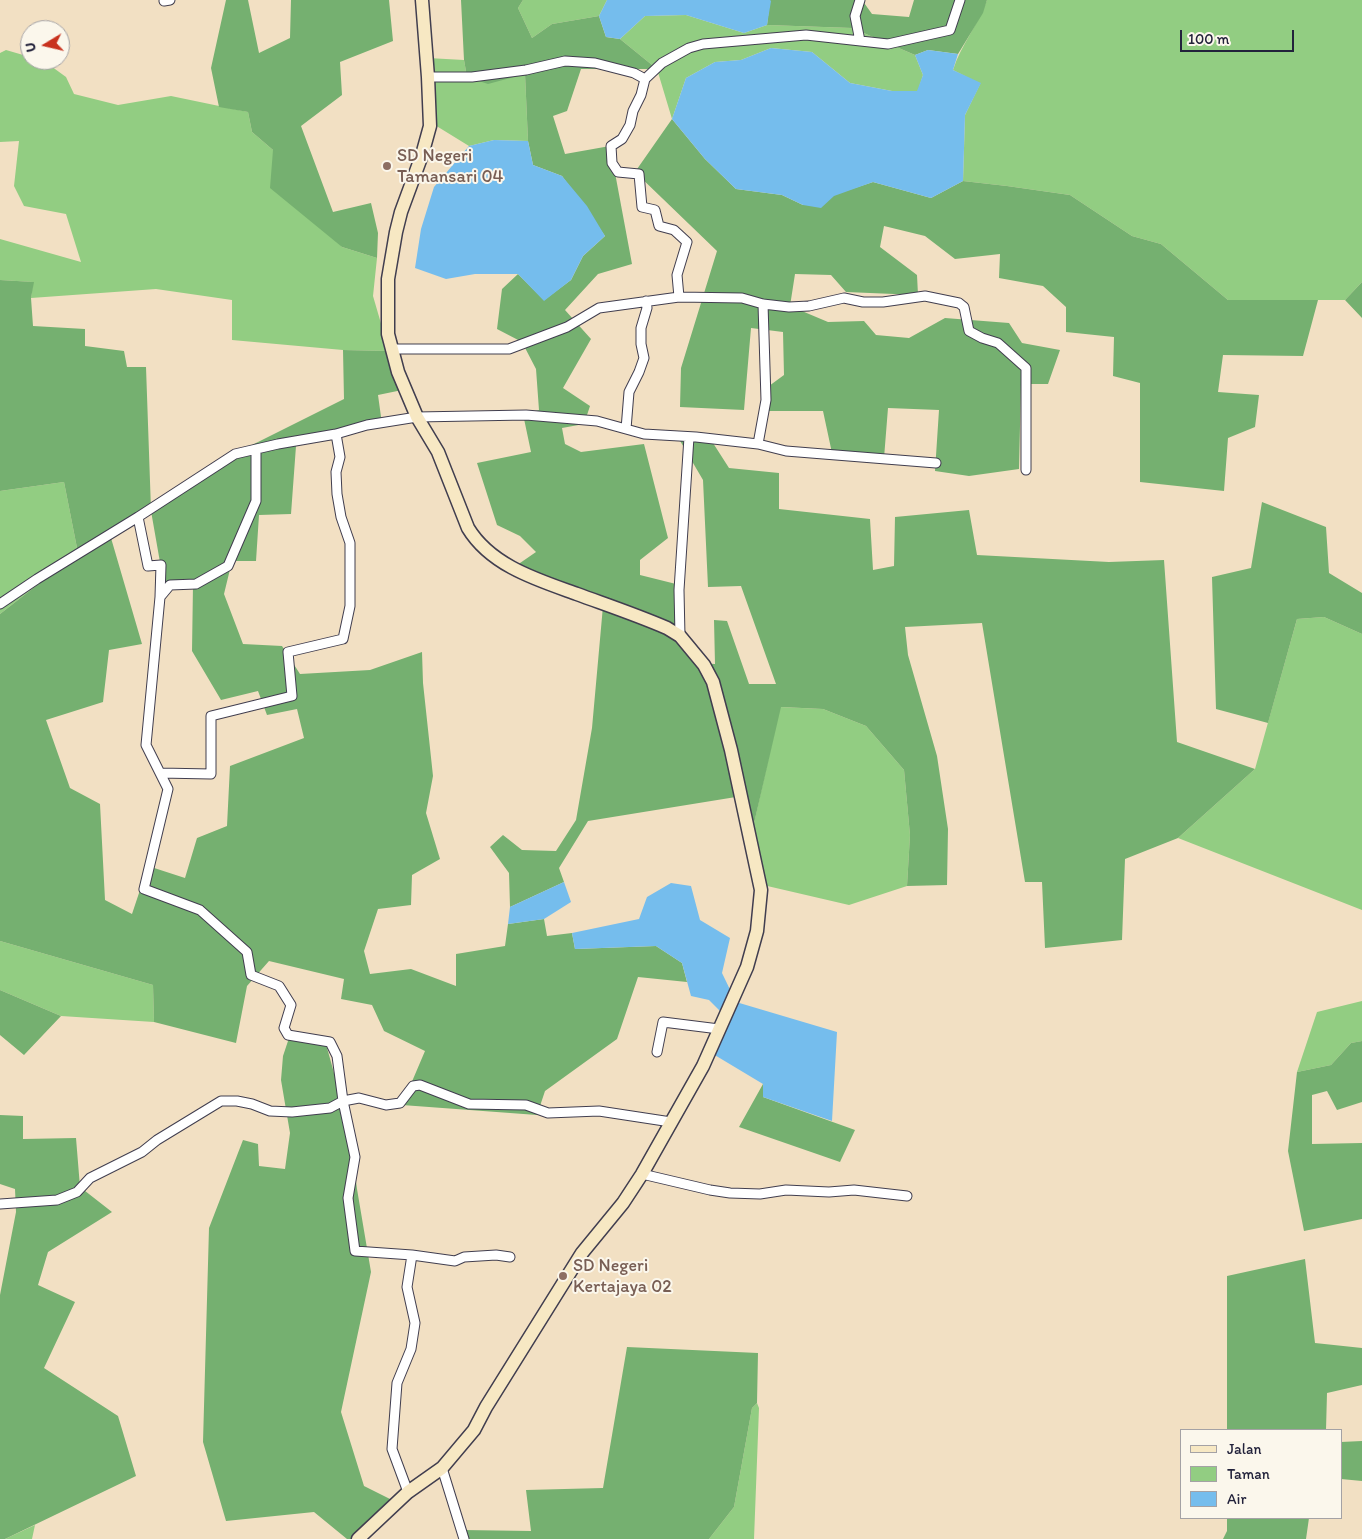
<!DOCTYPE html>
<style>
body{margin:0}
#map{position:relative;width:1362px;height:1539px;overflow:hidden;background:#f2e0c3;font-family:Itim,sans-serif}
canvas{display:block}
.legend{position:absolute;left:1180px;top:1429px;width:162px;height:90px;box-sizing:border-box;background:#fbf7ec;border:1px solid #a4a2a5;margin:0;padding:6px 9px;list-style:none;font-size:15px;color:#22223b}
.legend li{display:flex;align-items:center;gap:10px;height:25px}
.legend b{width:25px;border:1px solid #a4a2a5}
.north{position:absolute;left:20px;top:20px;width:50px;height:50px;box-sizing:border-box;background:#fbf7ec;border:1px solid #a4a2a5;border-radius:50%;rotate:261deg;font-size:14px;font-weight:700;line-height:20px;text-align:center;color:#22223b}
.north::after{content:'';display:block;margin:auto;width:18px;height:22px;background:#c8321e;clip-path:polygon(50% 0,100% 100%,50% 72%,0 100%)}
.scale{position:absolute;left:1180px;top:30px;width:114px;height:22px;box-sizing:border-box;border:2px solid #22223b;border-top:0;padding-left:6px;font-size:15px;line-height:18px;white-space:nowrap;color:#22223b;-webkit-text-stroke:4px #fbf7ec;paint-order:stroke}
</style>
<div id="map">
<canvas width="1362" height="1539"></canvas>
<ul class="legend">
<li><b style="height:6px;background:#f7e8c3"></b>Jalan</li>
<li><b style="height:14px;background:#92cd82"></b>Taman</li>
<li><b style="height:14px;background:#75bded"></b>Air</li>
</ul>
<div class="north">U</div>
<div class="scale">100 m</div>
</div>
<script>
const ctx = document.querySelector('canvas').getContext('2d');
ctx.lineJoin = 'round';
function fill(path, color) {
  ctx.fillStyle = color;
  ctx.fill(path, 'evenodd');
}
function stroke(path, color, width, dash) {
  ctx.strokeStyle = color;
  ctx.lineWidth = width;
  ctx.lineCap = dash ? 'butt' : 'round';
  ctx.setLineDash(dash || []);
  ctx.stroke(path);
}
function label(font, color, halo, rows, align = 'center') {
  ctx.font = font + ' Itim,sans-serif';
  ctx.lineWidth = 4;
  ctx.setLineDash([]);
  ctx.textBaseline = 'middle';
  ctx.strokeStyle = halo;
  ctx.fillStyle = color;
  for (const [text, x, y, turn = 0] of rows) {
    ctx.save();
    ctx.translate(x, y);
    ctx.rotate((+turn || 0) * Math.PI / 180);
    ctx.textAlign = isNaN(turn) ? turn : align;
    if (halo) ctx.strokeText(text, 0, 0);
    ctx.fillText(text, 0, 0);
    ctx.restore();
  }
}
const green = new Path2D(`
 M523 0H607L599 16 552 24 532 38 518 8Z
 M987 0H1362V282L1345 300H1228L1161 244 1132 236 1070 195 1007 186 963 181 965 115 980 84 953 70C961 45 978 25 987 0Z
 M686 15 744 33 767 25 852 28 915 55 923 75 918 91H892L850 83 812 52 771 48 741 60 715 62 686 78 672 119 657 69 620 39 645 16Z
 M6 50 30 57V60L44 61 66 77 74 94 118 105 171 96 248 112 252 132 273 150 342 247 377 258 373 296 389 351 343 350 232 340V300L156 289 31 298 33 282 0 280V239L81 262 66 214 24 206 14 186 19 141 0 142V53Z
 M428 58 464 60 467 77 525 74 528 141 494 140 469 146 430 122Z
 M64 482 78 553 0 614V491Z
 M1324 617 1362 634V910L1178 838 1255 769 1297 619Z
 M780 707 823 709 866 726 904 770 910 835 907 886 849 905 763 885 752 832Z
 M0 941 153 985 154 1022 61 1016 0 990Z
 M1362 1001V1041L1351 1043 1331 1065 1297 1072 1317 1012Z
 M757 1403 759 1408 754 1539H709L734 1507 752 1408Z
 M35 1525 32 1539H5Z`);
const forest = new Path2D(`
 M226 0H248L259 53 290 38 291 0H389L393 41 340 62 342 95 301 126 333 212 371 203 378 233 377 258 342 247 270 188 273 150 252 132 248 112 219 107 211 68Z
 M461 0H523L518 8 532 38 552 24 599 16 606 37 620 39 657 69H581L567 111 553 116 565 154 610 146 632 264 598 274 565 310 591 339 563 388 590 406 584 424 562 428 565 444 581 452 644 444 668 538 640 560V575L680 585 683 648 697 663 715 664 714 620 727 621 749 684H776L741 586 708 587 703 480 679 439 713 443 729 468 779 473V509L870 519 873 570 894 566 895 517 969 510 977 555 1109 562 1164 560 1177 742 1255 769 1178 838 1125 859 1122 940 1045 948 1042 882H1025L982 623 905 627 908 655 937 756 948 829 947 885 907 886 910 835 904 770 866 726 823 709 781 707 752 832 742 796 588 821 559 868 564 882 510 907 509 873 490 847 503 835 522 850 556 851 576 820 592 728 603 606 507 572 536 552 520 536 497 525 477 463 531 452 523 414 539 410 536 369 522 342 497 329 502 289 518 274 544 300 571 280 583 256 605 236 562 176 533 165 528 141 525 74 488 84 467 77 464 60Z
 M770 0H862L872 14 909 17 914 0H987L983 13 958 54 928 50 915 55 852 28 767 25Z
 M672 119 705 159 736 189 782 195 803 205 873 182 931 198 963 181 1007 186 1070 195 1132 236 1161 244 1228 300H1318L1303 356 1223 355 1218 392 1259 395 1255 427 1228 438 1224 491 1140 482V383L1113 376 1114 337 1066 332V307L1043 286 999 278 1000 254 955 259 925 236 884 226 880 247 917 275 918 295 846 292 831 275 795 274 790 306 828 322 864 321 876 335 909 338 945 318 1009 323 1022 343 1060 350 1048 384H1021L1019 469 969 476 935 471 939 410 888 408 884 458 832 453 823 411H766L769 386 784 375 783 332 751 328 744 410 680 407 681 368 717 251 635 172Z
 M0 280 34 282 31 298 33 326 85 329V346L124 351 127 367H146L151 510 234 454 344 399 343 350 389 351 407 389 378 395 382 424 296 446 291 514 259 515 256 561H232L224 594 243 644 282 646 300 674 370 670 422 652 423 683 433 776 426 813 440 859 412 875 411 905 378 909 364 951 370 974 411 969 456 986V954L505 946 508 924 544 919 547 936 572 933 575 949 656 946 682 963 687 982 638 977 617 1039 545 1091 537 1115 402 1105 425 1051 384 1031 372 1005 341 999 344 979 269 961 247 986 236 1043 154 1022 153 985 0 941V614L78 553 64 482 0 491ZM151 511 164 585H193L192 651 221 700 258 691 267 715 297 709 304 738 230 766 227 826 197 838 185 878 148 866 132 914 105 900 100 804 70 788 46 720 103 702 109 650 142 644 111 538Z
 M1362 282V318L1345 300Z
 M1262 502 1326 527 1329 573 1362 593V634L1324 617 1297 619 1268 723 1216 709 1212 577 1251 568Z
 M0 990 61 1016 24 1055 0 1035Z
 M324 1037 349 1127 357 1189 371 1272 341 1412 364 1486 398 1503 363 1539H347L314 1512 226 1521 203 1442 209 1228 243 1140 258 1144 259 1166 285 1169 290 1133 281 1080 283 1056 289 1038Z
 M1362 1041V1102L1337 1110 1327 1091 1312 1095V1144L1362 1143V1219L1304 1231 1288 1151 1297 1072 1331 1065 1351 1043Z
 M763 1084V1097L855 1130 840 1162 739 1127Z
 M0 1115 23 1116V1139L76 1138 80 1187 112 1212 48 1252 38 1285 75 1302 44 1368 118 1416 136 1476 5 1539H0V1295L16 1212 15 1189 0 1184Z
 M1305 1259 1315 1343 1362 1348V1385L1327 1393 1326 1430H1227V1276Z
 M627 1347 758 1353 757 1403 752 1408 734 1507 709 1539H463L462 1530 531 1531 526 1490 603 1488Z
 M1362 1441V1481L1341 1479V1442Z
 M1227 1518H1309L1306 1539H1223L1227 1531Z`);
const water = new Path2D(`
 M607 0H770L771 1 767 25 744 33 686 15 645 16 620 39 606 37 599 16Z
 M771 48 812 52 850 83 892 91H917L923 75 915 55 928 50 958 54 953 70 981 83 965 115 963 181 931 198 873 182 834 196 821 208 803 205 782 195 736 189 705 159 672 119 686 78 715 62 741 60Z
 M494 140 528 141 533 165 562 176 587 206 605 236 583 256 571 280 544 301 518 274H475L446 279 415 268 421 229 434 187 469 146Z
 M564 882 571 902 544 919 508 924 510 907Z
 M671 883 691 886 700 920 730 938 722 973 736 1002 837 1032 832 1121 763 1097V1084L713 1054 727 1018 709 1000 691 996 682 963 656 946 575 949 572 933 639 919 647 897Z`);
const street = new Path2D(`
 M164 1 170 0
 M860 41 855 16 860 0
 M428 77H472L526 70 565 61 595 63 634 73 645 79
 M679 297 677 275 687 242 674 230 659 226 655 210 642 207 639 174 618 172 612 163 611 146 622 139 630 125 633 111 641 95 645 79 662 63 689 48 703 44 806 35 888 44 950 30 960 0
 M391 349H509L567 327 599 308 679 297 742 298 763 304 789 307 809 306 844 298 863 302H883L925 296 959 303 964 307 969 331 982 338 998 343 1026 368V470
 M626 429 629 392 639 372 644 358 641 344V328L647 308 646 301
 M758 444 766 400 763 304
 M256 449V501L228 566 196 584 170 585 160 597 146 745 168 789 144 889 200 910 247 952 251 975 279 986 291 1005 284 1028 288 1035 330 1042 337 1056 343 1101 355 1157 348 1198 355 1251 412 1255 407 1287 415 1323 411 1349 397 1383 392 1449 408 1492
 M138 517 148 566 161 565 160 597
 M0 604 37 579 138 517 235 454 278 444 336 434 367 425 417 417 526 415 597 421 644 434 696 437 758 444 786 451 936 463
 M680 636 679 590 689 437
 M160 773 211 774V716L292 696 288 652 343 639 350 606V543L341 517 337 494 336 472 340 457 336 434
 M657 1052 663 1022 719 1029
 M642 1174 710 1190 730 1193 760 1194 786 1190 829 1192 854 1190 907 1196
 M0 1204 57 1200 77 1192 90 1178 142 1152 157 1140 221 1101H237L252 1104 270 1111 292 1112 330 1108 343 1101 359 1098 386 1105 400 1103 413 1086 420 1085 469 1104 526 1105 548 1113 599 1111 671 1122
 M412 1255 455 1261 464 1257 496 1255 510 1257
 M442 1468 464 1539`);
const secondary = new Path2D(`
 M358 1539 408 1492 442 1468 474 1430 486 1407 582 1253 623 1203 642 1174 703 1066 747 967 757 931 761 890 731 750 713 682 704 665 680 636 667 628C637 615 607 605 577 594 538 580 491 566 468 528L438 452 417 417 398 372 388 334V279L396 232 401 212 422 155 430 126 428 77 422 0`);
const markers = [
 [387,166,5,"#8d6e63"],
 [563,1276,5,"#8d6e63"]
];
const educationNames = [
 ["SD Negeri",397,156],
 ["Tamansari 04",397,177],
 ["SD Negeri",573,1266],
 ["Kertajaya 02",573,1287]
];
fill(green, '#92cd82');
fill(forest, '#75b070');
fill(water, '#75bded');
stroke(street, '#413e4f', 11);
stroke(secondary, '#413e4f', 15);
stroke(street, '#fff', 9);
stroke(secondary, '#f7e8c3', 12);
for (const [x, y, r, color] of markers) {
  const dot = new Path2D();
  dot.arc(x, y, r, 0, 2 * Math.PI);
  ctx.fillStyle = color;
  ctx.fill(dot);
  stroke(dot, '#fbf7ec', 2);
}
label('18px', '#785e54', '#fbf7ec', educationNames, 'left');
</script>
